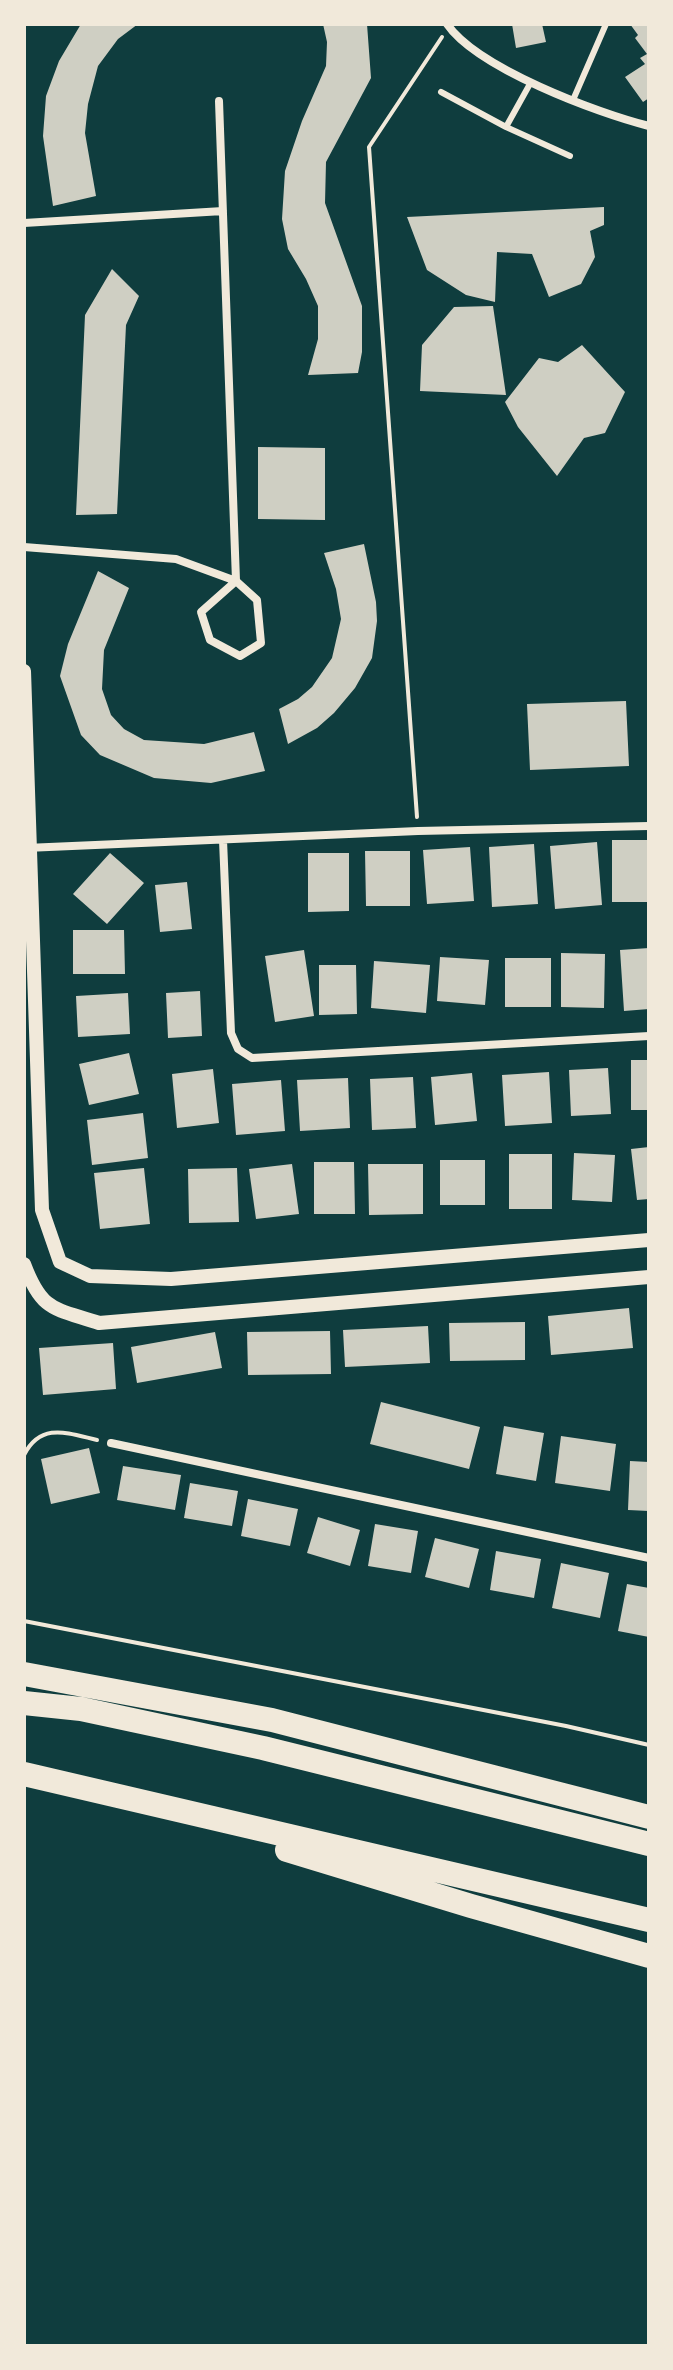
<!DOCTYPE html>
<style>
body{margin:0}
#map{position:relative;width:673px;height:2370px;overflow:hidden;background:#0f3d3e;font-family:Montserrat,sans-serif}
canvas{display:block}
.frame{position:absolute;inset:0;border:26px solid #f1e9da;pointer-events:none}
</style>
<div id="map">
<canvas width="673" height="2370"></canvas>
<div class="frame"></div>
</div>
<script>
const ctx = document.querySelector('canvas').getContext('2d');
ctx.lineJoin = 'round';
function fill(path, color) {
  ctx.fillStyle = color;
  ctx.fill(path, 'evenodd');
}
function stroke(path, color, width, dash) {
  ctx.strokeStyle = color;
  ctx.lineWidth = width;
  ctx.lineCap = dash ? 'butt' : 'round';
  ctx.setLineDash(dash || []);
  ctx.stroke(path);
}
const building = new Path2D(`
 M81 24H138L118 39 98 66 88 104 85 133 96 196 53 206 43 136 46 96 59 61Z
 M323 24H367L371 78 326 162 325 203 362 306V352L358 373 308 375 318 339V306L306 279 288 249 282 219 285 171 302 121 326 66 327 42Z
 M512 24H542L546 42 516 48Z
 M630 24H649V98L643 102 625 77 645 64 640 58 647 54 635 38 638 35Z
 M604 207V225L590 231 595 257 581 284 549 297 532 254 497 252 495 302 466 295 427 270 407 217Z
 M112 269 139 296 126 325 117 514 76 515 85 315Z
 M493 306 506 395 420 391 422 345 454 307Z
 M582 345 625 392 605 433 584 438 557 476 518 427 505 402 539 358 558 362Z
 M258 447 325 448V520L258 519Z
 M364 544 376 602 377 621 372 658 355 688 334 713 317 728 288 744 279 709 298 699 312 687 332 658 341 619 336 589 324 553Z
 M98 571 129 588 104 650 102 689 111 715 124 729 144 740 204 744 254 732 265 771 211 783 154 778 100 755 81 735 60 676 68 644Z
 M626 701 629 766 530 770 527 704Z
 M612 840H649V902H612Z
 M597 842 602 905 555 909 550 846Z
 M534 844 538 904 492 907 489 847Z
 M470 847 474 901 427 904 423 850Z
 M365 851H410V906H366Z
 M110 853 144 883 107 924 73 894Z
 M308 853H349V911L308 912Z
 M187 882 192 929 160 932 155 885Z
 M73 930H124L125 974H73Z
 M649 948V1009L624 1011 620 950Z
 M304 950 314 1016 275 1022 265 956Z
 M561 953 605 954 604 1008 561 1007Z
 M440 957 489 960 485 1005 437 1001Z
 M505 958H551V1007H505Z
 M374 961 430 965 426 1013 371 1008Z
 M319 965H356L357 1014 319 1015Z
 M200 991 202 1036 168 1038 166 993Z
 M128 993 130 1034 78 1037 76 996Z
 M129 1053 139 1094 89 1105 79 1064Z
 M631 1060H649V1110H631Z
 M608 1068 611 1114 571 1116 569 1070Z
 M213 1069 219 1123 177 1128 172 1074Z
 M549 1072 552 1123 505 1126 502 1075Z
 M472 1073 477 1121 435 1125 431 1077Z
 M413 1077 416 1128 372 1130 370 1079Z
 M348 1078 350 1128 300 1131 297 1080Z
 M281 1080 285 1131 236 1135 232 1084Z
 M143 1113 148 1158 92 1165 87 1120Z
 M649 1147V1199L637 1200 631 1149Z
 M574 1153 615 1155 612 1202 572 1200Z
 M509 1154H552V1209H509Z
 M440 1160H485V1205H440Z
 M314 1162H354L355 1214H314Z
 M292 1164 299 1214 256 1219 249 1169Z
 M368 1164H423V1214L369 1215Z
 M144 1168 150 1224 100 1229 94 1173Z
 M237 1168 239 1222 189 1223 188 1169Z
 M629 1308 633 1348 551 1355 548 1316Z
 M525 1322V1360L450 1361 449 1323Z
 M428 1326 430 1363 345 1367 343 1330Z
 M330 1331 331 1374 248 1375 247 1332Z
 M215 1332 222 1368 137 1383 131 1347Z
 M113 1343 116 1389 43 1395 39 1348Z
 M381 1402 480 1427 469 1469 370 1444Z
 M504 1426 544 1433 536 1481 496 1474Z
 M561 1436 616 1444 610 1491 555 1483Z
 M89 1448 100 1493 51 1504 41 1459Z
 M630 1461 649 1462V1511L628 1510Z
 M123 1466 181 1475 175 1510 117 1500Z
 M190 1483 238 1491 232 1526 184 1518Z
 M248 1499 298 1509 290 1546 241 1536Z
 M318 1517 360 1530 350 1566 307 1553Z
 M375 1524 418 1531 411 1573 368 1566Z
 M435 1538 479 1549 469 1588 425 1577Z
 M496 1551 541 1559 534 1598 490 1590Z
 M561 1563 609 1573 600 1618 552 1608Z
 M627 1584 649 1588V1637L618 1631Z`);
const path = new Path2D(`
 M417 817 369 147 442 37
 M24 1455C41 1422 67 1433 97 1440
 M24 1621 566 1726 649 1745`);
const service = new Path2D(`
 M441 92 506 127 570 156
 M573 100 606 24
 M506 127 531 82`);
const minor = new Path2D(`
 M447 24C477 68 597 113 649 126
 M24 223 223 211
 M24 547 176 559 236 581 219 101
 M236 581 257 600 261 643 240 656 210 640 201 612Z
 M223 840 231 1033 238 1049 252 1058 649 1036
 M26 848 418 831 649 826
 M111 1443 649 1558`);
const tertiary = new Path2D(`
 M24 671 42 1210 60 1262 90 1276 171 1279 649 1240
 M24 1264C42 1312 54 1308 99 1323L649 1277`);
const motorway = new Path2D(`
 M24 1674 272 1720 649 1817
 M24 1703 81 1709 263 1748 649 1844
 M24 1774 649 1920
 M287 1850 471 1906 649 1956`);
fill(building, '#cfcfc3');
stroke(path, '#f1e9da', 4);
stroke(service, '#f1e9da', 6);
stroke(minor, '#f1e9da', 8);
stroke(tertiary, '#f1e9da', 14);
stroke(motorway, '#f1e9da', 24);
</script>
